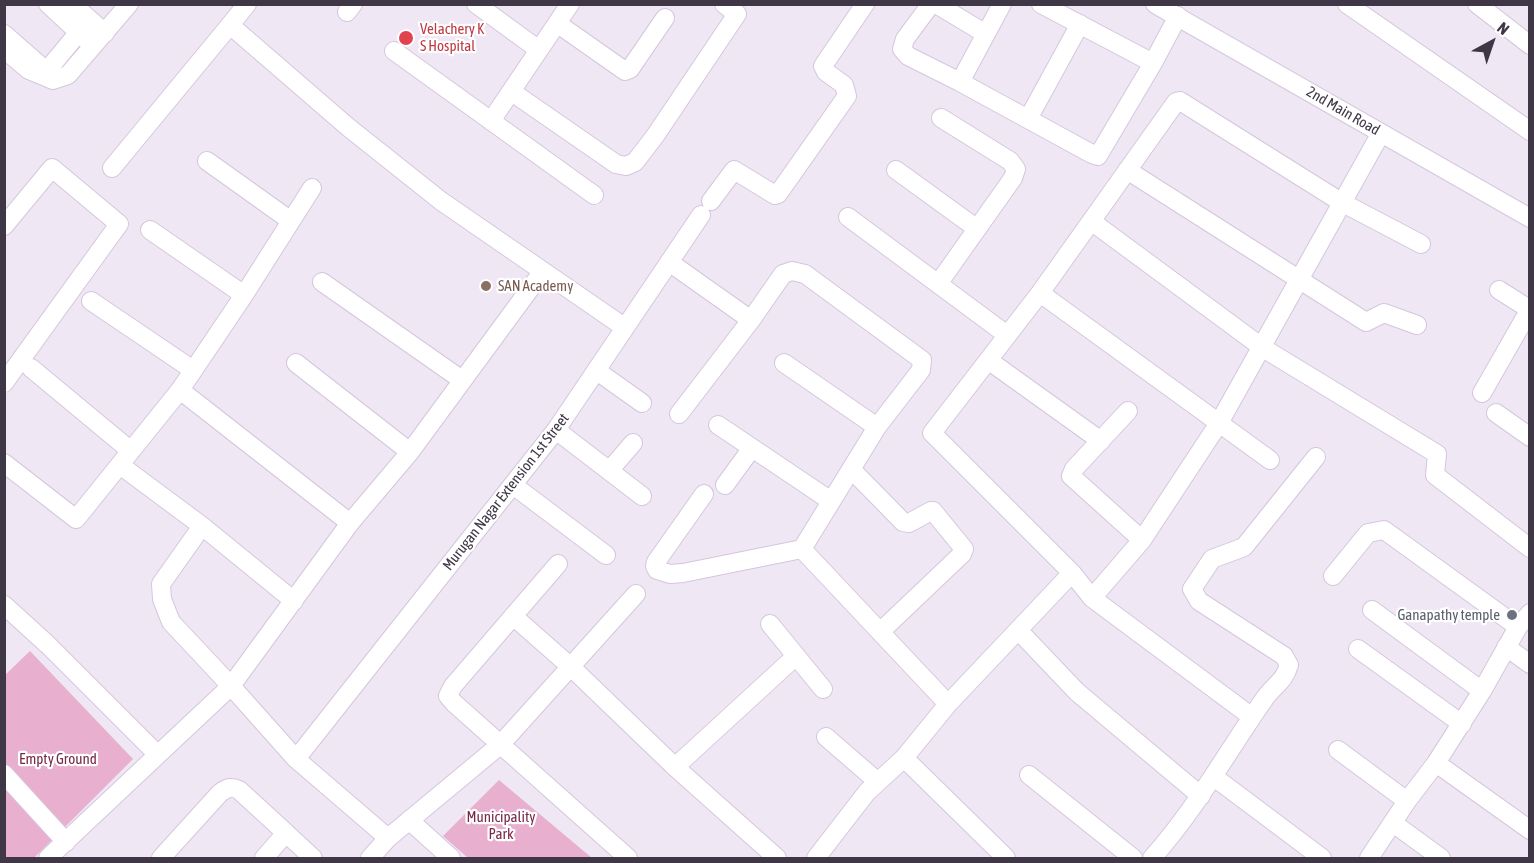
<!DOCTYPE html>
<style>
body{margin:0}
#map{position:relative;width:1534px;height:863px;overflow:hidden;background:#efe7f3;font-family:"Asap Condensed",sans-serif}
canvas{display:block}
.frame{position:absolute;inset:0;border:6px solid #3f3646;pointer-events:none}
.north{position:absolute;left:1462px;top:12px;width:60px;height:60px;-webkit-text-stroke:4px #fff;paint-order:stroke;rotate:40deg;font-size:16px;font-weight:700;line-height:24px;text-align:center;color:#3f3646}
.north::after{content:'';display:block;margin:auto;width:21px;height:27px;background:#3f3646;clip-path:polygon(50% 0,100% 100%,50% 72%,0 100%)}
</style>
<div id="map">
<canvas width="1534" height="863"></canvas>
<div class="frame"></div>
<div class="north">N</div>
</div>
<script>
const ctx = document.querySelector('canvas').getContext('2d');
ctx.lineJoin = 'round';
function fill(path, color) {
  ctx.fillStyle = color;
  ctx.fill(path, 'evenodd');
}
function stroke(path, color, width, dash) {
  ctx.strokeStyle = color;
  ctx.lineWidth = width;
  ctx.lineCap = dash ? 'butt' : 'round';
  ctx.setLineDash(dash || []);
  ctx.stroke(path);
}
function label(font, color, halo, rows, align = 'center') {
  ctx.font = font + ' "Asap Condensed",sans-serif';
  ctx.lineWidth = 4.5;
  ctx.setLineDash([]);
  ctx.textBaseline = 'middle';
  ctx.strokeStyle = halo;
  ctx.fillStyle = color;
  for (const [text, x, y, turn = 0] of rows) {
    ctx.save();
    ctx.translate(x, y);
    ctx.rotate((+turn || 0) * Math.PI / 180);
    ctx.textAlign = isNaN(turn) ? turn : align;
    if (halo) ctx.strokeText(text, 0, 0);
    ctx.fillText(text, 0, 0);
    ctx.restore();
  }
}
const green = new Path2D(`
 M30 651 133 759 34 858H5V675Z
 M499 780 592 858H468L443 836Z`);
const minor = new Path2D(`
 M48 4 88 41
 M72 4 105 33
 M247 4 230 25 348 127 441 201 624 327
 M476 4 539 50
 M931 4 905 39 902 49 908 56 960 82 1092 154 1098 156 1153 63 1178 16
 M936 4 986 34
 M1041 4 1153 63
 M1155 4 1530 218
 M1347 4 1530 131
 M1477 4 1530 45
 M347 12 353 4
 M558 24 625 71 630 69 665 18
 M4 34 44 69 50 67 79 32
 M4 49 29 70 53 80 68 75 129 4
 M394 51 594 195
 M960 82 1002 4
 M512 92 616 164 626 166 635 162 655 136 737 14 724 4
 M1028 119 1080 24
 M491 121 570 4
 M207 161 291 221
 M112 168 230 25
 M896 170 976 228
 M1127 170 1366 322 1384 313 1417 325
 M711 201 734 170 775 195 778 194 847 96 844 85 826 72 823 66 865 4
 M848 217 1007 335
 M1091 221 1263 348 1437 454 1435 475 1530 548
 M4 226 52 168 119 224 4 383
 M669 262 751 320 783 274 792 271 805 274 922 360 921 370 877 427 802 549 683 573 670 574 657 570 655 566 656 562 704 494
 M322 282 462 380
 M938 284 1013 178 1016 169 1010 161 941 118
 M1499 290 1529 309
 M1040 293 1270 460
 M244 295 312 188
 M91 301 193 370
 M988 360 1101 441
 M296 363 410 452
 M784 363 877 427
 M31 368 131 451
 M597 371 642 403
 M180 390 350 523
 M1482 393 1530 309
 M1128 411 1074 469 1071 476 1142 540
 M1496 413 1530 437
 M679 414 751 320
 M718 425 831 501
 M556 430 642 496
 M4 463 76 519 180 390 244 295 150 230
 M120 465 202 526 294 601
 M851 469 903 522 909 523 931 511H933L964 549 962 554 880 632
 M609 471 633 443
 M513 485 606 555
 M725 485 752 448
 M802 549 948 704
 M558 564 453 686 448 696 454 703 628 858
 M1333 576 1368 533 1384 530 1518 627
 M1092 598 1142 540 1219 423 1381 133
 M4 605 48 645 158 755
 M1372 610 1482 691
 M513 616 571 667 675 767 777 858
 M770 624 823 689
 M1018 630 1077 692 1201 796
 M1506 647 1530 664
 M1358 649 1462 724
 M1252 717 1092 598 1072 573 932 433 1040 293 1176 102 1180 101 1341 202 1421 244
 M826 737 878 782
 M1338 750 1407 801
 M904 758 1006 858
 M296 759 556 430 701 215
 M1436 763 1530 830
 M675 767 796 656
 M4 774 66 842
 M1029 775 1133 858
 M1214 777 1322 858
 M409 820 451 858
 M1393 823 1441 858
 M388 838 296 759 231 686 350 523 410 452 543 271
 M48 858 231 686 171 622 162 599 161 584 202 526
 M161 858 220 793C227 788 231 786 239 790L286 833
 M264 858 286 833 313 858
 M370 858 388 838 500 745 636 594
 M816 858 867 792 904 758 948 704 1072 573
 M1152 858C1196 809 1227 752 1265 698 1274 685 1284 682 1289 665L1284 656 1199 601 1192 589 1212 559 1244 547 1316 457
 M1369 858 1407 801 1436 763 1482 691 1518 627 1530 613`);
const markers = [
 [406,38,8,"#e0444e"],
 [486,286,6,"#8d6e63"],
 [1512,615,6,"#6b7280"]
];
const healthNames = [
 ["Velachery K",420,29],
 ["S Hospital",420,46]
];
const streetNames = [
 ["2nd Main Road",1343,111,30],
 ["Murugan Nagar Extension 1st Street",506,492,-52]
];
const educationNames = [
 ["SAN Academy",498,286]
];
const worshipNames = [
 ["Ganapathy temple",1500,615]
];
const parkNames = [
 ["Empty Ground",58,759],
 ["Municipality",501,817],
 ["Park",501,834]
];
fill(green, '#e8afcf');
stroke(minor, '#d5c6dd', 20);
stroke(minor, '#fff', 18);
for (const [x, y, r, color] of markers) {
  const dot = new Path2D();
  dot.arc(x, y, r, 0, 2 * Math.PI);
  ctx.fillStyle = color;
  ctx.fill(dot);
  stroke(dot, '#fff', 2);
}
label('15px', '#be3a42', '#fff', healthNames, 'left');
label('15px', '#3f3646', '#fff', streetNames);
label('15px', '#785e54', '#fff', educationNames, 'left');
label('15px', '#5b616d', '#fff', worshipNames, 'right');
label('15px', '#782948', '#fff', parkNames);
</script>
